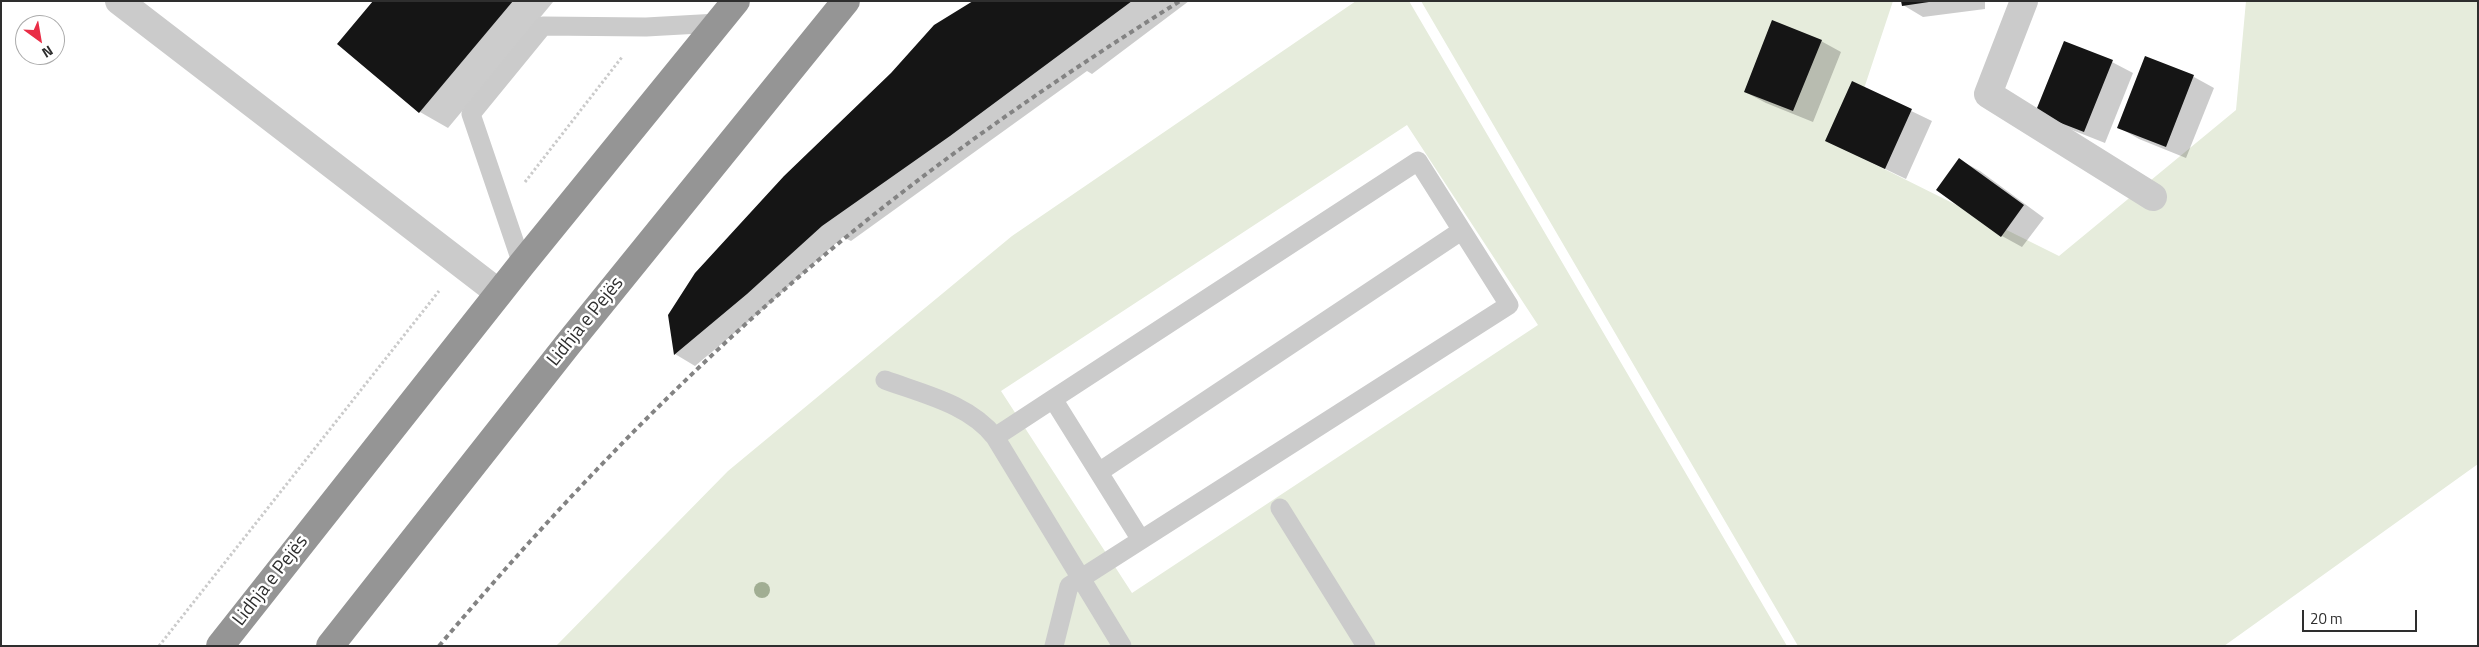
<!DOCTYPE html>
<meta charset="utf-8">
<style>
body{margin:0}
#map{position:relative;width:2479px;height:647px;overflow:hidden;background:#fff;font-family:"Titillium Web",sans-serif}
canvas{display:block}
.frame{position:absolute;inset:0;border:2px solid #2e2e2e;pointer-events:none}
.north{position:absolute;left:15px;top:15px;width:50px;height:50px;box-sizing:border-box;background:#fff;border:1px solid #ababab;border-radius:50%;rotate:148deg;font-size:14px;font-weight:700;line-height:20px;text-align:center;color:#2e2e2e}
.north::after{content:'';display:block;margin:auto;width:18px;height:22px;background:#e92d46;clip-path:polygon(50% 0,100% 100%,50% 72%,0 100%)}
.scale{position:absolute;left:2302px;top:610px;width:115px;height:22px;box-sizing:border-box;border:2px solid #2e2e2e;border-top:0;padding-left:6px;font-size:15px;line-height:18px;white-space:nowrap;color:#2e2e2e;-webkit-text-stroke:4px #fff;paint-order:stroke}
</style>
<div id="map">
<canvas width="2479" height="647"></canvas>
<div class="frame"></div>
<div class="north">N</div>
<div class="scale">20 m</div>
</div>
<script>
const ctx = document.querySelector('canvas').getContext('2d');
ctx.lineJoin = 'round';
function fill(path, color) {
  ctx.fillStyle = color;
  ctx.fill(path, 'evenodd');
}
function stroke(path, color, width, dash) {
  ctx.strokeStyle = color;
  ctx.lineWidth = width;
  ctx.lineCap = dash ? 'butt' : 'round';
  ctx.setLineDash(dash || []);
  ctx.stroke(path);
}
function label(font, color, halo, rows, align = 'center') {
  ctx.font = font + ' "Titillium Web",sans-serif';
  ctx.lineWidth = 5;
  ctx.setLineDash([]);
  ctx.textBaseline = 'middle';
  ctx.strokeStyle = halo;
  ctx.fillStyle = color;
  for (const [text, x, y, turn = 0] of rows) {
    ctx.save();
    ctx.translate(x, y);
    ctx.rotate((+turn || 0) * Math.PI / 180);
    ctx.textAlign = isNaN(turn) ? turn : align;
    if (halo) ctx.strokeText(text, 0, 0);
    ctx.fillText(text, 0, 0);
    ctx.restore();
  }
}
const green = new Path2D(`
 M1356 1H1409L1787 646H556L728 471 1012 236ZM1407 125 1538 325 1132 593 1001 391Z
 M1421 1H1893L1844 149 2059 256 2236 110 2246 1H2478V464L2224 646H1798Z`);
const shadow = new Path2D(`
 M374 1H552L553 2 448 128 420 112 339 44Z
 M975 1H1189L1092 74 1087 71 851 241 843 237 767 306 695 366 675 354 669 315Z
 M1902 1H1985V9L1923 17 1903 5Z
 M1821 41 1841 52 1813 122 1766 103 1745 92Z
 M2065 43 2112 62 2133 73 2105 143 2057 124Z
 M2146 58 2194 77 2214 88 2186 158 2139 139 2118 127Z
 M1853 83 1932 121 1906 179 1827 141Z
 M1960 160 1980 171 2044 218 2022 247 2002 236 1938 190Z`);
const building = new Path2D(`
 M373 1H513L419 113 337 44Z
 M973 1H1132L950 136 822 226 747 294 674 355 668 315 695 273 784 176 891 73 934 25Z
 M1901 1H1928L1929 2 1902 6Z
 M1772 20 1822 40 1793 111 1744 92Z
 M2064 41 2113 60 2084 132 2035 113Z
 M2145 56 2194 75 2166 147 2117 128Z
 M1852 81 1912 109 1885 169 1825 141Z
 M1959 158 2024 205 2001 237 1936 190Z`);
const path = new Path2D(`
 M525 182 622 57
 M159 646 439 291`);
const lane = new Path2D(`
 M522 264 471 114 543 26 646 27 718 23
 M885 380C923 394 969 404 995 437L1122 646
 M1053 399 1418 161 1509 305 1141 540
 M995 437 1053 399 1141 540 1069 586 1054 646
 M1099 472 1461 231
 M1280 508 1366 646`);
const street = new Path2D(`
 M119 1 499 293
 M2024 1 1988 94 2153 197`);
const highway = new Path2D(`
 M220 646 522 264 736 1
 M330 646 568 344 846 1`);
const rail = new Path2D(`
 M439 646C556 507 682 375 821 258 933 163 1056 79 1180 1`);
const trees = [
 [762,590]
];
const streetNames = [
 ["Lidhja e Pejës",586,322,-51],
 ["Lidhja e Pejës",271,581,-52]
];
fill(green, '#e6ecdc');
fill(shadow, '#0003');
fill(building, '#151515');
stroke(path, '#cbcbcb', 3, [2.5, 2.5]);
stroke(lane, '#cbcbcb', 19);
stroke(street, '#cbcbcb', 28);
stroke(highway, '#959595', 28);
stroke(rail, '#838383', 4, [5, 4]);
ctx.fillStyle = '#a1ae93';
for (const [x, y] of trees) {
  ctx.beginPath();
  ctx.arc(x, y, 8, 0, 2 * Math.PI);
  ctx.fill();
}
label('19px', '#2e2e2e', '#fff', streetNames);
</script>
